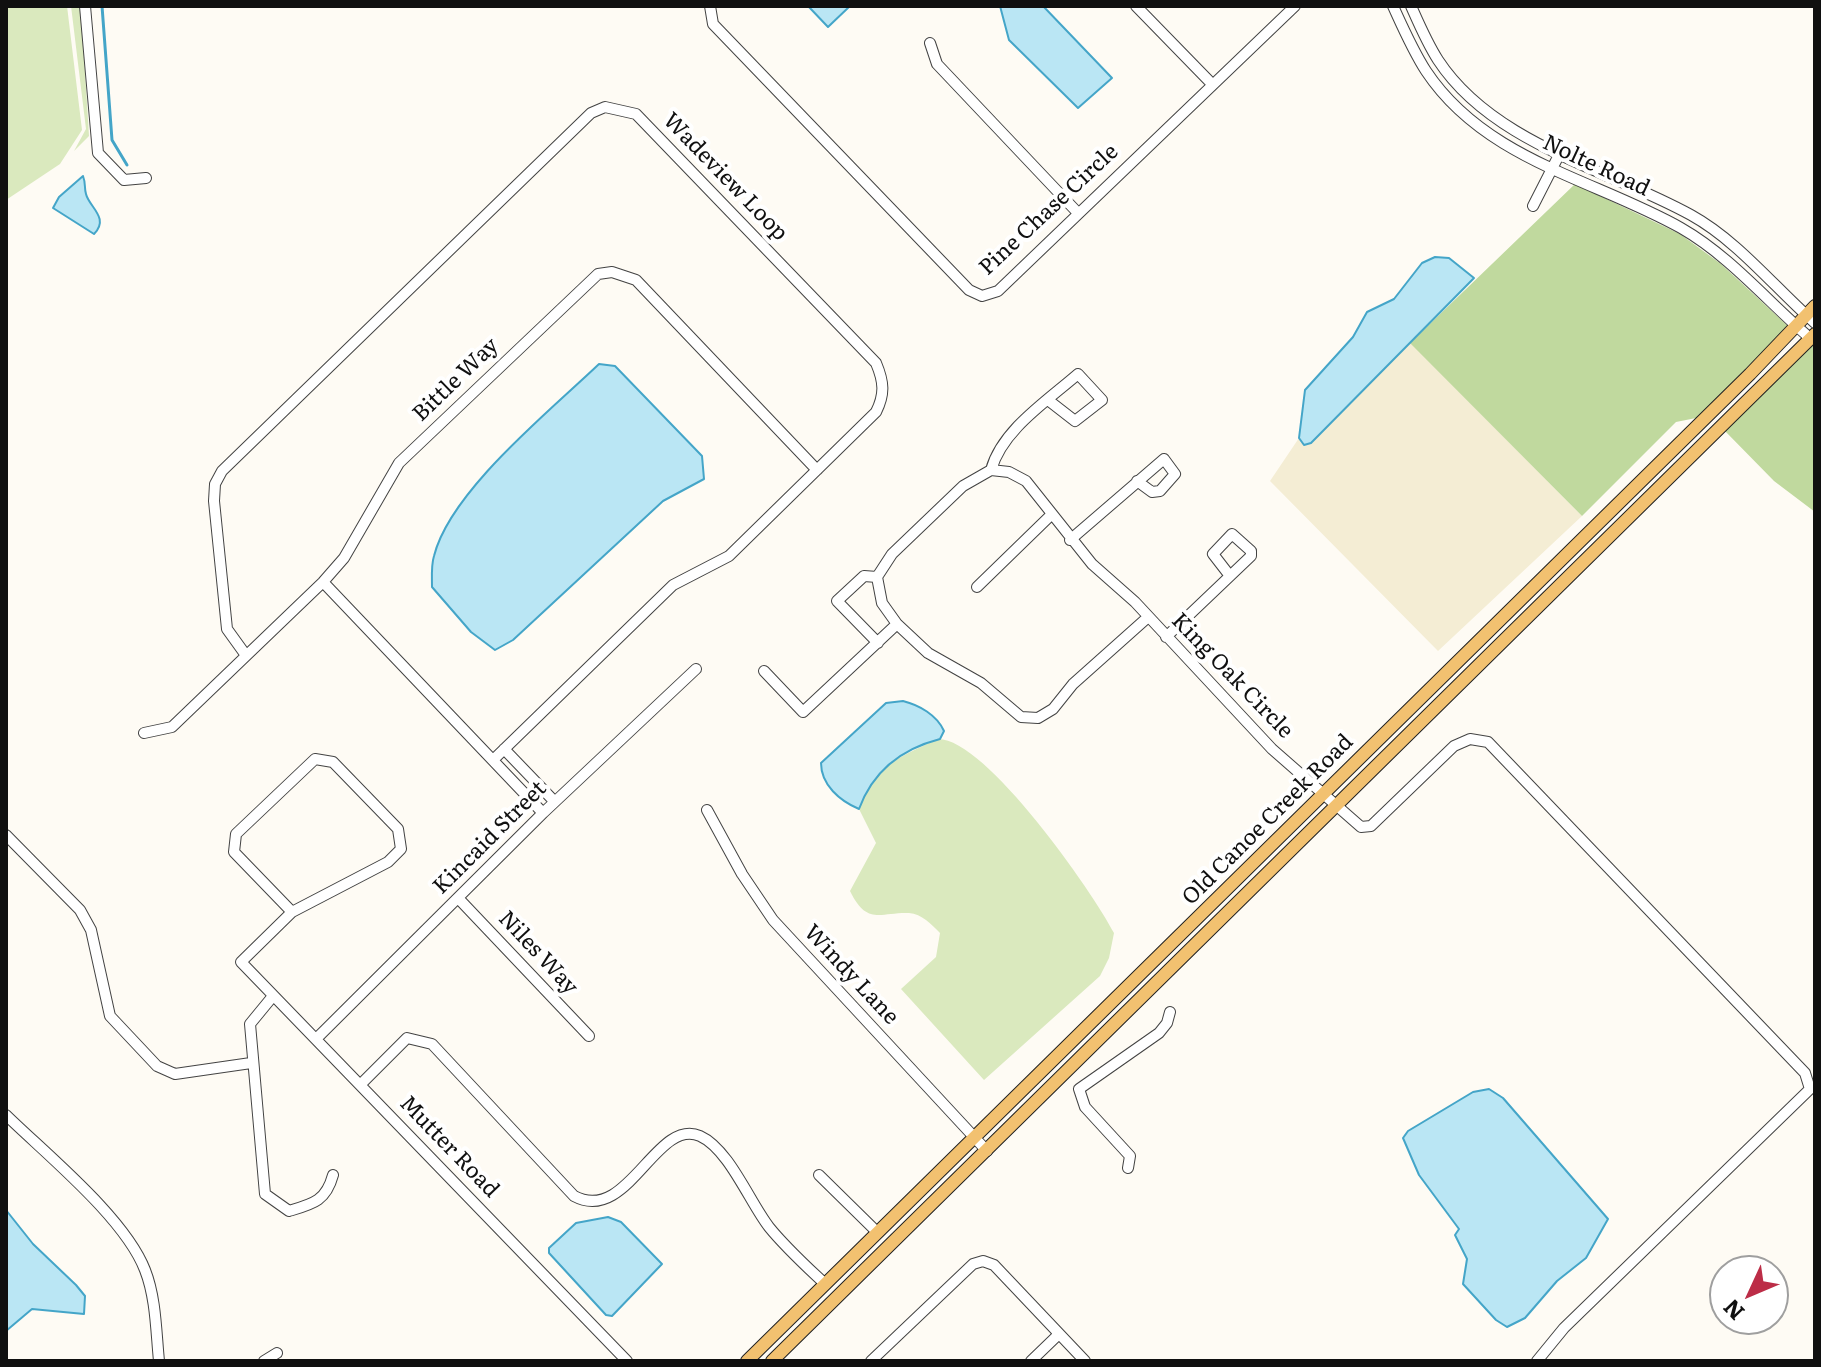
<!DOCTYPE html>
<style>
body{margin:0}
#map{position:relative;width:1821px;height:1367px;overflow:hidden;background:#fefbf4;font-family:Literata,serif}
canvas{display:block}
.frame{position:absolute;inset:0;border:8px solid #101010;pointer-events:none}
.north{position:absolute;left:1709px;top:1255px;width:80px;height:80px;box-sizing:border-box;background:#fff;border:2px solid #9f9f9f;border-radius:50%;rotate:226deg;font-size:22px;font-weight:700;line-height:32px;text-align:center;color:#101010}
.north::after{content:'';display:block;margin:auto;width:28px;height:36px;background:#bc2d47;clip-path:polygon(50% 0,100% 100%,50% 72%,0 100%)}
</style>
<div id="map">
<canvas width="1821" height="1367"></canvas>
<div class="frame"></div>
<div class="north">N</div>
</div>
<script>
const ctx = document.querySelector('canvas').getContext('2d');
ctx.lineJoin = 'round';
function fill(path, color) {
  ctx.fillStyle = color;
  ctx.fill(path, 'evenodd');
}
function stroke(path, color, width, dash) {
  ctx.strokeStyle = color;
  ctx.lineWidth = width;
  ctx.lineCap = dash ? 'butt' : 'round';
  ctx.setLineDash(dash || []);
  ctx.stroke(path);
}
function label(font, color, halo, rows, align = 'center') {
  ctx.font = font + ' Literata,serif';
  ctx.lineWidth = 8;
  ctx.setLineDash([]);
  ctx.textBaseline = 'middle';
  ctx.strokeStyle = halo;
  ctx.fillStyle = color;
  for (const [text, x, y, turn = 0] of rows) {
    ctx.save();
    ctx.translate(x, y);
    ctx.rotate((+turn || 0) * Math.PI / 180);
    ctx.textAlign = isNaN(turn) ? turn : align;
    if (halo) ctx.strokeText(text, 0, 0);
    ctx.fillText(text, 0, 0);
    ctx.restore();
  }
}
const farmland = new Path2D(`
 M1410 342 1582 516 1438 651 1270 481 1299 438 1301 443H1311Z`);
const green = new Path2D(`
 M6 6H67L82 130 60 164 6 200Z
 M71 6H81L89 136 74 151 86 129Z
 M937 739C984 736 1093 892 1114 933L1109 958 1100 976 984 1080 901 989 936 957 940 933C931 924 922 914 909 913 880 912 867 926 850 891L876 843 859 809C876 764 897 759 937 739Z`);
const forest = new Path2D(`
 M1575 184 1680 234 1721 264 1789 327 1701 417 1676 422 1582 516 1410 343Z
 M1815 340V512L1774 481 1724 430Z`);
const water = new Path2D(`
 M808 6H850L828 27Z
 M1000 6H1043L1112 78 1078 108 1009 40Z
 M83 176C86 184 84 187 86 194 89 207 110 218 94 234L53 208 59 197Z
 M1435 257 1449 258 1474 278 1311 443 1304 445 1299 438 1305 390 1353 337 1367 312 1394 299 1422 263Z
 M599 364 615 366 702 456 704 479 663 501 513 640 495 650 471 632 432 587C432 577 431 565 434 556 450 491 551 410 599 364Z
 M903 701C919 705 937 715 944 731L940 739C901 749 873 771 859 809 840 801 821 785 821 763L886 703Z
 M1489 1089 1503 1098 1608 1219 1586 1258 1557 1281 1525 1318 1507 1327 1496 1320 1463 1284 1467 1259 1455 1235 1459 1229 1419 1175 1403 1138 1408 1131 1473 1092Z
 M6 1210 33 1244 76 1285 85 1296 84 1314 32 1309 6 1331Z
 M608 1217 621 1222 662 1264 612 1316 606 1315 549 1253V1248L576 1223Z`);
const stream = new Path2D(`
 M102 6 112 140 127 165`);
const minor = new Path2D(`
 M85 6 98 153 124 180 146 178
 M710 6 713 24 969 290 982 296 998 291 1295 6
 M1136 6 1211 83
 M1393 6C1403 28 1413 51 1426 71 1485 160 1594 179 1681 228 1730 256 1768 302 1810 338
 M1411 6C1419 24 1427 43 1438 60 1493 144 1608 169 1691 215 1738 241 1775 288 1815 323
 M930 43 937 64 1078 213
 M1533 206 1560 153
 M991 470C1002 430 1047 401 1078 374L1102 400 1075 421 1048 400
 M1070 540 1164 459 1175 474 1160 491 1152 492 1137 481
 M877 577 864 576 837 601 878 643
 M323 582 543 813
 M977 587 1050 516
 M1147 618 1073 684 1053 709 1038 718 1021 717 981 683 928 653 897 624 882 603 877 577 892 554 963 486 991 470 1009 472 1026 481 1092 564 1135 602 1272 749 1361 827 1371 826 1454 746 1470 739 1488 742 1805 1073 1810 1089 1564 1328 1537 1361
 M1166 637 1251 556V551L1232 534 1213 554 1230 576
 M245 654 227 629 214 501 215 484 222 471 591 113 605 107 636 114 876 363C884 382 885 394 876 412L729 556 673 585 493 760
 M764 671 803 712 897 624
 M144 733 172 727 323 582 344 558 399 463 598 274 612 272 636 280 817 470
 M504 749 554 801
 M315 759 333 762 398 829 401 849 388 862 292 912 234 852 236 834Z
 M707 810 742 874 773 920 987 1151
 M6 835 80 910 91 930 110 1016 157 1066 175 1074 251 1063
 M458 898 589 1036
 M292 912 241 962 627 1361
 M273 996 250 1024 265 1194 289 1211C313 1204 326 1201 333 1175
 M316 1039 543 813 696 669
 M361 1084 407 1038 432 1044 574 1196C628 1225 656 1117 700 1136 729 1149 750 1203 769 1227 786 1248 806 1266 825 1284
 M6 1115C47 1155 125 1218 145 1270 156 1298 156 1331 159 1361
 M1128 1168 1130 1156 1085 1107 1079 1089 1159 1033 1167 1023 1170 1012
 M819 1175 877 1232
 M264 1361 277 1353
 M871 1361 973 1264 983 1261 994 1265 1085 1361
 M1031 1361 1059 1334`);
const major = new Path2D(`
 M747 1361 1750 374 1815 306
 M772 1361 1815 334`);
const streetNames = [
 ["Nolte Road",1596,166,25],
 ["Wadeview Loop",725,177,46],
 ["Pine Chase Circle",1049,210,-43],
 ["Bittle Way",456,380,-44],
 ["King Oak Circle",1232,676,46],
 ["Old Canoe Creek Road",1268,820,-45],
 ["Kincaid Street",490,838,-45],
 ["Niles Way",538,953,47],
 ["Windy Lane",851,975,47],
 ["Mutter Road",449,1147,46]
];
fill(farmland, '#f4edd4');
fill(green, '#dae9be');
fill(forest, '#c0d99e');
fill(water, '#bae6f4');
stroke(water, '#44a5c8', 2);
stroke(stream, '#44a5c8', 3);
stroke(minor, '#434343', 12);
stroke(major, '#212121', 14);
stroke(minor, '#fff', 10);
stroke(major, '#f2c170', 12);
label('22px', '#101010', '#fff', streetNames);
</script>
